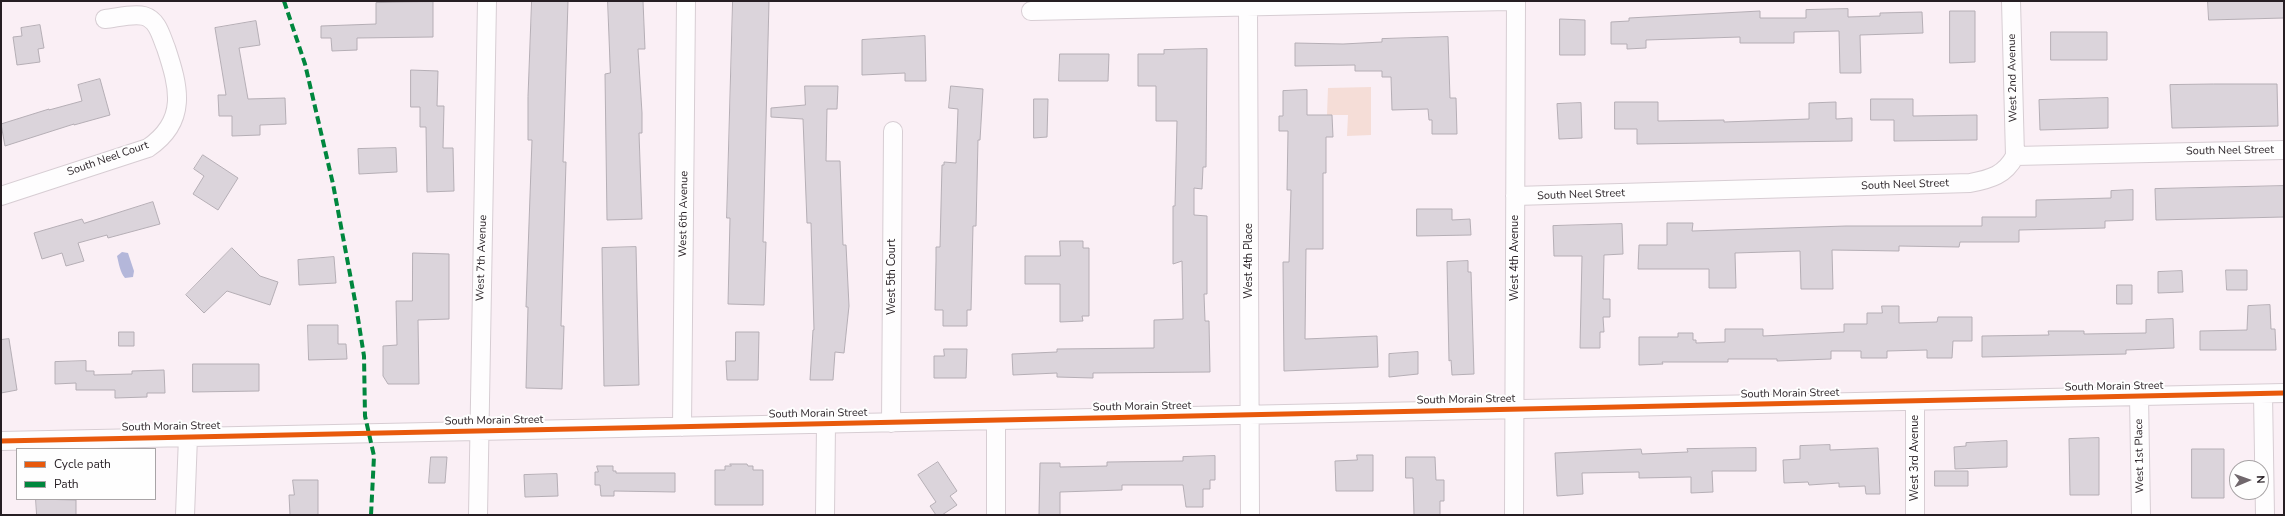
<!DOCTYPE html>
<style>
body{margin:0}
#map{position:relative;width:2285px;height:516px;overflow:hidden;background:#faeff5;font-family:"Nunito Sans",sans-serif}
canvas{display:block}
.frame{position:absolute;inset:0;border:2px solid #261e23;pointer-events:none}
.legend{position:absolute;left:16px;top:448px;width:140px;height:52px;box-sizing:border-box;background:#fefefe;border:1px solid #a8a4a6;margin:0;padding:5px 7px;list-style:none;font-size:12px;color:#261e23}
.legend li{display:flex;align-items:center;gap:8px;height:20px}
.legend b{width:20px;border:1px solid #a8a4a6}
.north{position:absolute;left:2229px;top:460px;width:40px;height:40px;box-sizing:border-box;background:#fefefe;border:1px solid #a8a4a6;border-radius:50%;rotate:88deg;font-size:11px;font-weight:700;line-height:16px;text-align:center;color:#261e23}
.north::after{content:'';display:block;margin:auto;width:14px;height:18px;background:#70676c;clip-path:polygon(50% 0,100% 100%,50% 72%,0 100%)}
</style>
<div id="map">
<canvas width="2285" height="516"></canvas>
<div class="frame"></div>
<ul class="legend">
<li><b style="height:5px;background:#e8590c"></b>Cycle path</li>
<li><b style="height:5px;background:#00873e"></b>Path</li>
</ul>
<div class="north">N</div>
</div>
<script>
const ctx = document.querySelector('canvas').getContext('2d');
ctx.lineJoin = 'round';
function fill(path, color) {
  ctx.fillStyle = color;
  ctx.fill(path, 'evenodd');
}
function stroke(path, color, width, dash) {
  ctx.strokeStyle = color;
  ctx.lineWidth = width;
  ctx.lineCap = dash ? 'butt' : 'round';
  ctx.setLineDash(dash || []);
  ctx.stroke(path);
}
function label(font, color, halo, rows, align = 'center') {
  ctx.font = font + ' "Nunito Sans",sans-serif';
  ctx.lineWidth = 4;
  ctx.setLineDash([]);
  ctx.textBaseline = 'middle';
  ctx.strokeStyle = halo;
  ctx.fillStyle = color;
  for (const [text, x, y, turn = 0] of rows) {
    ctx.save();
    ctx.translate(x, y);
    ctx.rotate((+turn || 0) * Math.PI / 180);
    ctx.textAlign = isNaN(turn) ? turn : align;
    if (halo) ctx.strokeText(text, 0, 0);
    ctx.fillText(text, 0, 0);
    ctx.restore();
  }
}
const green = new Path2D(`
 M1371 87V135L1347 136 1348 115H1327L1328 88Z`);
const water = new Path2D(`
 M122 252 128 253 134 271 133 277 125 278C120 272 119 264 117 256Z`);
const building = new Path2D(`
 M532 1H568L563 162H566L561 326H564L562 389 526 388 528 307H526L532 140H528V97Z
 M608 1H643L645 49H638L642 113V133H639L642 219 607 220 605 74 610 73Z
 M733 1H769L763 242H766L764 305 728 304 730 218H727Z
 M2208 1H2284V18L2209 20Z
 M433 2V37L357 38V50L332 51 331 38H321V26L376 24V3Z
 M1848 9V17L1880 16V13L1922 12 1923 33 1860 35 1861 73H1840L1839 31 1794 32V43H1740V37L1646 40V48L1627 49V44H1611V22L1629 21V18L1760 11V18H1806V10Z
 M1950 11H1975V62L1950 63Z
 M1560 19 1585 20V55H1560Z
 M256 21 260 45 239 48 248 99 285 98 286 124 260 125V135L232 136V116H219L218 95H226L215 28Z
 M40 25 44 48 38 49 40 62 17 65 13 37 22 36 21 28Z
 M2051 32H2107V60H2051Z
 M925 36 926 81H905V73L862 75V40Z
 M1448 37 1450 98H1456L1457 134H1432V120H1429L1428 109 1392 110 1391 77H1382V71H1355V65L1295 66V43L1343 44 1382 42V39Z
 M1207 49 1206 167H1203L1202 189 1194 188V215L1207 216V294H1204L1205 321H1209L1210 372 1093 373V378L1057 377V373L1013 375 1012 354 1057 352V349L1154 348V320L1183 319 1182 261 1173 264V206H1175L1177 121H1156V86H1138V54H1164V50Z
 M1060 54H1109L1108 81H1059Z
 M411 70 438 71 437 106H444L443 148H453L454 191 427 192 426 127H420V107H411Z
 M100 79 110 115 74 125V124L5 146 1 124 49 109V110L82 101 78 85Z
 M2214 84H2277L2278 126 2172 128 2170 85Z
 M805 86H838L837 109H827L826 161H840L843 245H846L849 306 844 353 835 352 833 380H810L813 330H814L811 223H807L803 119 771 117V108L805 105Z
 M951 86 983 89 980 140H978L976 226H973L971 310H967V326H943V310H935L936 261V247H940L942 165H944V162L956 163 958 109 949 108Z
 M1307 90V115H1332L1333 137H1326V173H1323V249H1306L1305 339 1377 336 1378 367 1284 371 1283 262H1289L1291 190H1287L1288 131H1279V116H1283V91Z
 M2108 98V128L2040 130 2039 100Z
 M1034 99H1048L1047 137 1034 138Z
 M1871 99H1913V116L1977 115V140L1894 141V120H1871Z
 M1615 102H1658V121L1724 120V122L1809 119V103L1836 102V119L1852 118V141L1637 144V129H1615Z
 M1581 103 1582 138 1559 139 1557 104Z
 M396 148 397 172 359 174 358 149Z
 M203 155 238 178 218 210 193 194 204 176 194 169Z
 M2284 186V217L2156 220 2155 189Z
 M2133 190V220L2105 221V228L2019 230V242H1960L1959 247 1899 246V251L1832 250 1833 289H1801L1800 251 1735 253 1736 288H1709V269H1638L1639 245H1667V223H1693L1692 231 1846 226H1982V217H2036V200L2111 198V191Z
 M153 202 160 224 108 238 107 235 78 243 84 261 66 266 62 253 42 259 34 233 82 219 84 223Z
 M1417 209H1452V220L1470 219 1471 235 1417 236Z
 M1622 224 1623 254 1604 255 1603 299H1610V317H1603L1604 332H1600V348H1580L1582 256H1554L1553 226Z
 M1060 241H1083V248H1089V316H1082L1083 321 1060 322V284H1025V256H1060Z
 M636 247 639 385 604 386 602 248Z
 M232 248 260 276 278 282 270 305 227 291 204 313 186 295Z
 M413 253 449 254V319L418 320 419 384H388L383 376V346L397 345 396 301H412Z
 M334 257 336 283 299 285 298 260Z
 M1468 261V272H1471L1474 374 1452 375 1451 360 1449 361 1447 262Z
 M2226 270H2247V290H2227Z
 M2182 271 2183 292 2158 293V272Z
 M2117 285H2132V304H2117Z
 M2270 305 2271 329H2275L2276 350H2200V331L2247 330 2248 306Z
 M1882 306H1899V323L1937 322 1938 317H1972V341H1953L1952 358H1927V350L1887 351V358H1861V351H1831V359L1777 361V359H1728V362H1662L1663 364 1639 365V337H1678V333H1693V340H1696V343L1725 342V329H1763V336L1844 332V324H1867V313H1882Z
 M2173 319 2174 348 2126 350V354L1982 357V336L2049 335 2048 331H2084V334L2146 333V320Z
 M308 325H338V344H346L347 359 309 360Z
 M119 332H134V346H119Z
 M736 332H759L758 380H727L726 361H735Z
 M9 339 17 390 1 393V340Z
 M944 349H967L966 378H934V356H944Z
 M1418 352V374L1389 377V354Z
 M86 361V371H94V375L132 374V371L164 370 165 393H147V397L115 398V390H76V383L55 384V362Z
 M193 364H259V391L193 392Z
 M2099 438V495H2070L2069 439Z
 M2007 441V467L1955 469 1954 447 1966 446V443Z
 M1830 445V450L1878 448 1880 494H1866L1865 486 1839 487V483L1809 485 1808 482 1784 483 1783 460 1800 459V446Z
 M1756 448V471H1712L1713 492 1691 493V477L1639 478V472L1582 473 1583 494 1557 496 1555 453 1641 449 1642 454 1688 452 1687 449Z
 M2192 449H2224V498H2192Z
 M1357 455H1373V491H1336L1335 461 1357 460Z
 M1215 456V480H1210V489H1203V507H1186L1183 485H1122V490L1060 492V515H1039L1040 463H1060V467L1107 466V462L1183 461V457Z
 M431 457H447L445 483H429Z
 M1406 457H1435L1436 480H1444V501H1440V515H1414L1413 478H1406Z
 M938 462 957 491 950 496 957 505 942 515H936L930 506 936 502 918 475Z
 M730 464H747L748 466H753V470H763V505H715V470H725V466H731Z
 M597 466H613V471H616V473H675V492L614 491V496H601L600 485H595V472H598Z
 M1935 471H1968V486H1935Z
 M557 474 558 496 525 497 524 475Z
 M293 480H318V515H290L289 495H294Z
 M36 499 76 500V515H37Z`);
const minor = new Path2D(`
 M2011 1 2015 156
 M1248 6 1250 515
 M1031 11 1509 1
 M1 196 148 148C188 121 179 87 166 48 161 36 158 20 144 16 133 13 116 18 105 19
 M1515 196 1970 183C1991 179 2005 175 2015 156L2284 150
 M2263 394 2265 515
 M2139 396 2141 515
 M1915 402V515
 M891 423 893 131
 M682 427 686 1
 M1 441 2284 393
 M185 515 188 437
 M478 515 487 1
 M825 515 826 424
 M996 515V420
 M1514 515 1516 1`);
const quiet = new Path2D(`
 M284 1 305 64 333 184 356 306 364 356 365 416 374 456 371 515`);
const cycleway = new Path2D(`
 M1 441 2284 393`);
const streetNames = [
 ["West 2nd Avenue",2013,78,-91],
 ["South Neel Street",2230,151,-1],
 ["South Neel Court",108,159,-19],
 ["South Neel Street",1905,185,-2],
 ["South Neel Street",1581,195,-2],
 ["West 6th Avenue",684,214,-89],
 ["West 7th Avenue",482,258,-88],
 ["West 4th Avenue",1515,258,-90],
 ["West 4th Place",1249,261,-90],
 ["West 5th Court",892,277,-90],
 ["South Morain Street",2114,387,-1],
 ["South Morain Street",1790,394,-1],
 ["South Morain Street",1466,400,-1],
 ["South Morain Street",1142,407,-1],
 ["South Morain Street",818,414,-1],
 ["South Morain Street",494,421,-1],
 ["South Morain Street",171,427,-1],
 ["West 1st Place",2140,456,-91],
 ["West 3rd Avenue",1915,458,-90]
];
fill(green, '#f5ddd7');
fill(water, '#b4b7da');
fill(building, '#dbd4db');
stroke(building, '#b5aeb5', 1);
stroke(minor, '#d7cdd3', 20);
stroke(minor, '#fefdfe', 18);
stroke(quiet, '#00873e', 4, [8, 4]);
stroke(cycleway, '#e8590c', 5);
label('11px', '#261e23', '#fefefe', streetNames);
</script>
